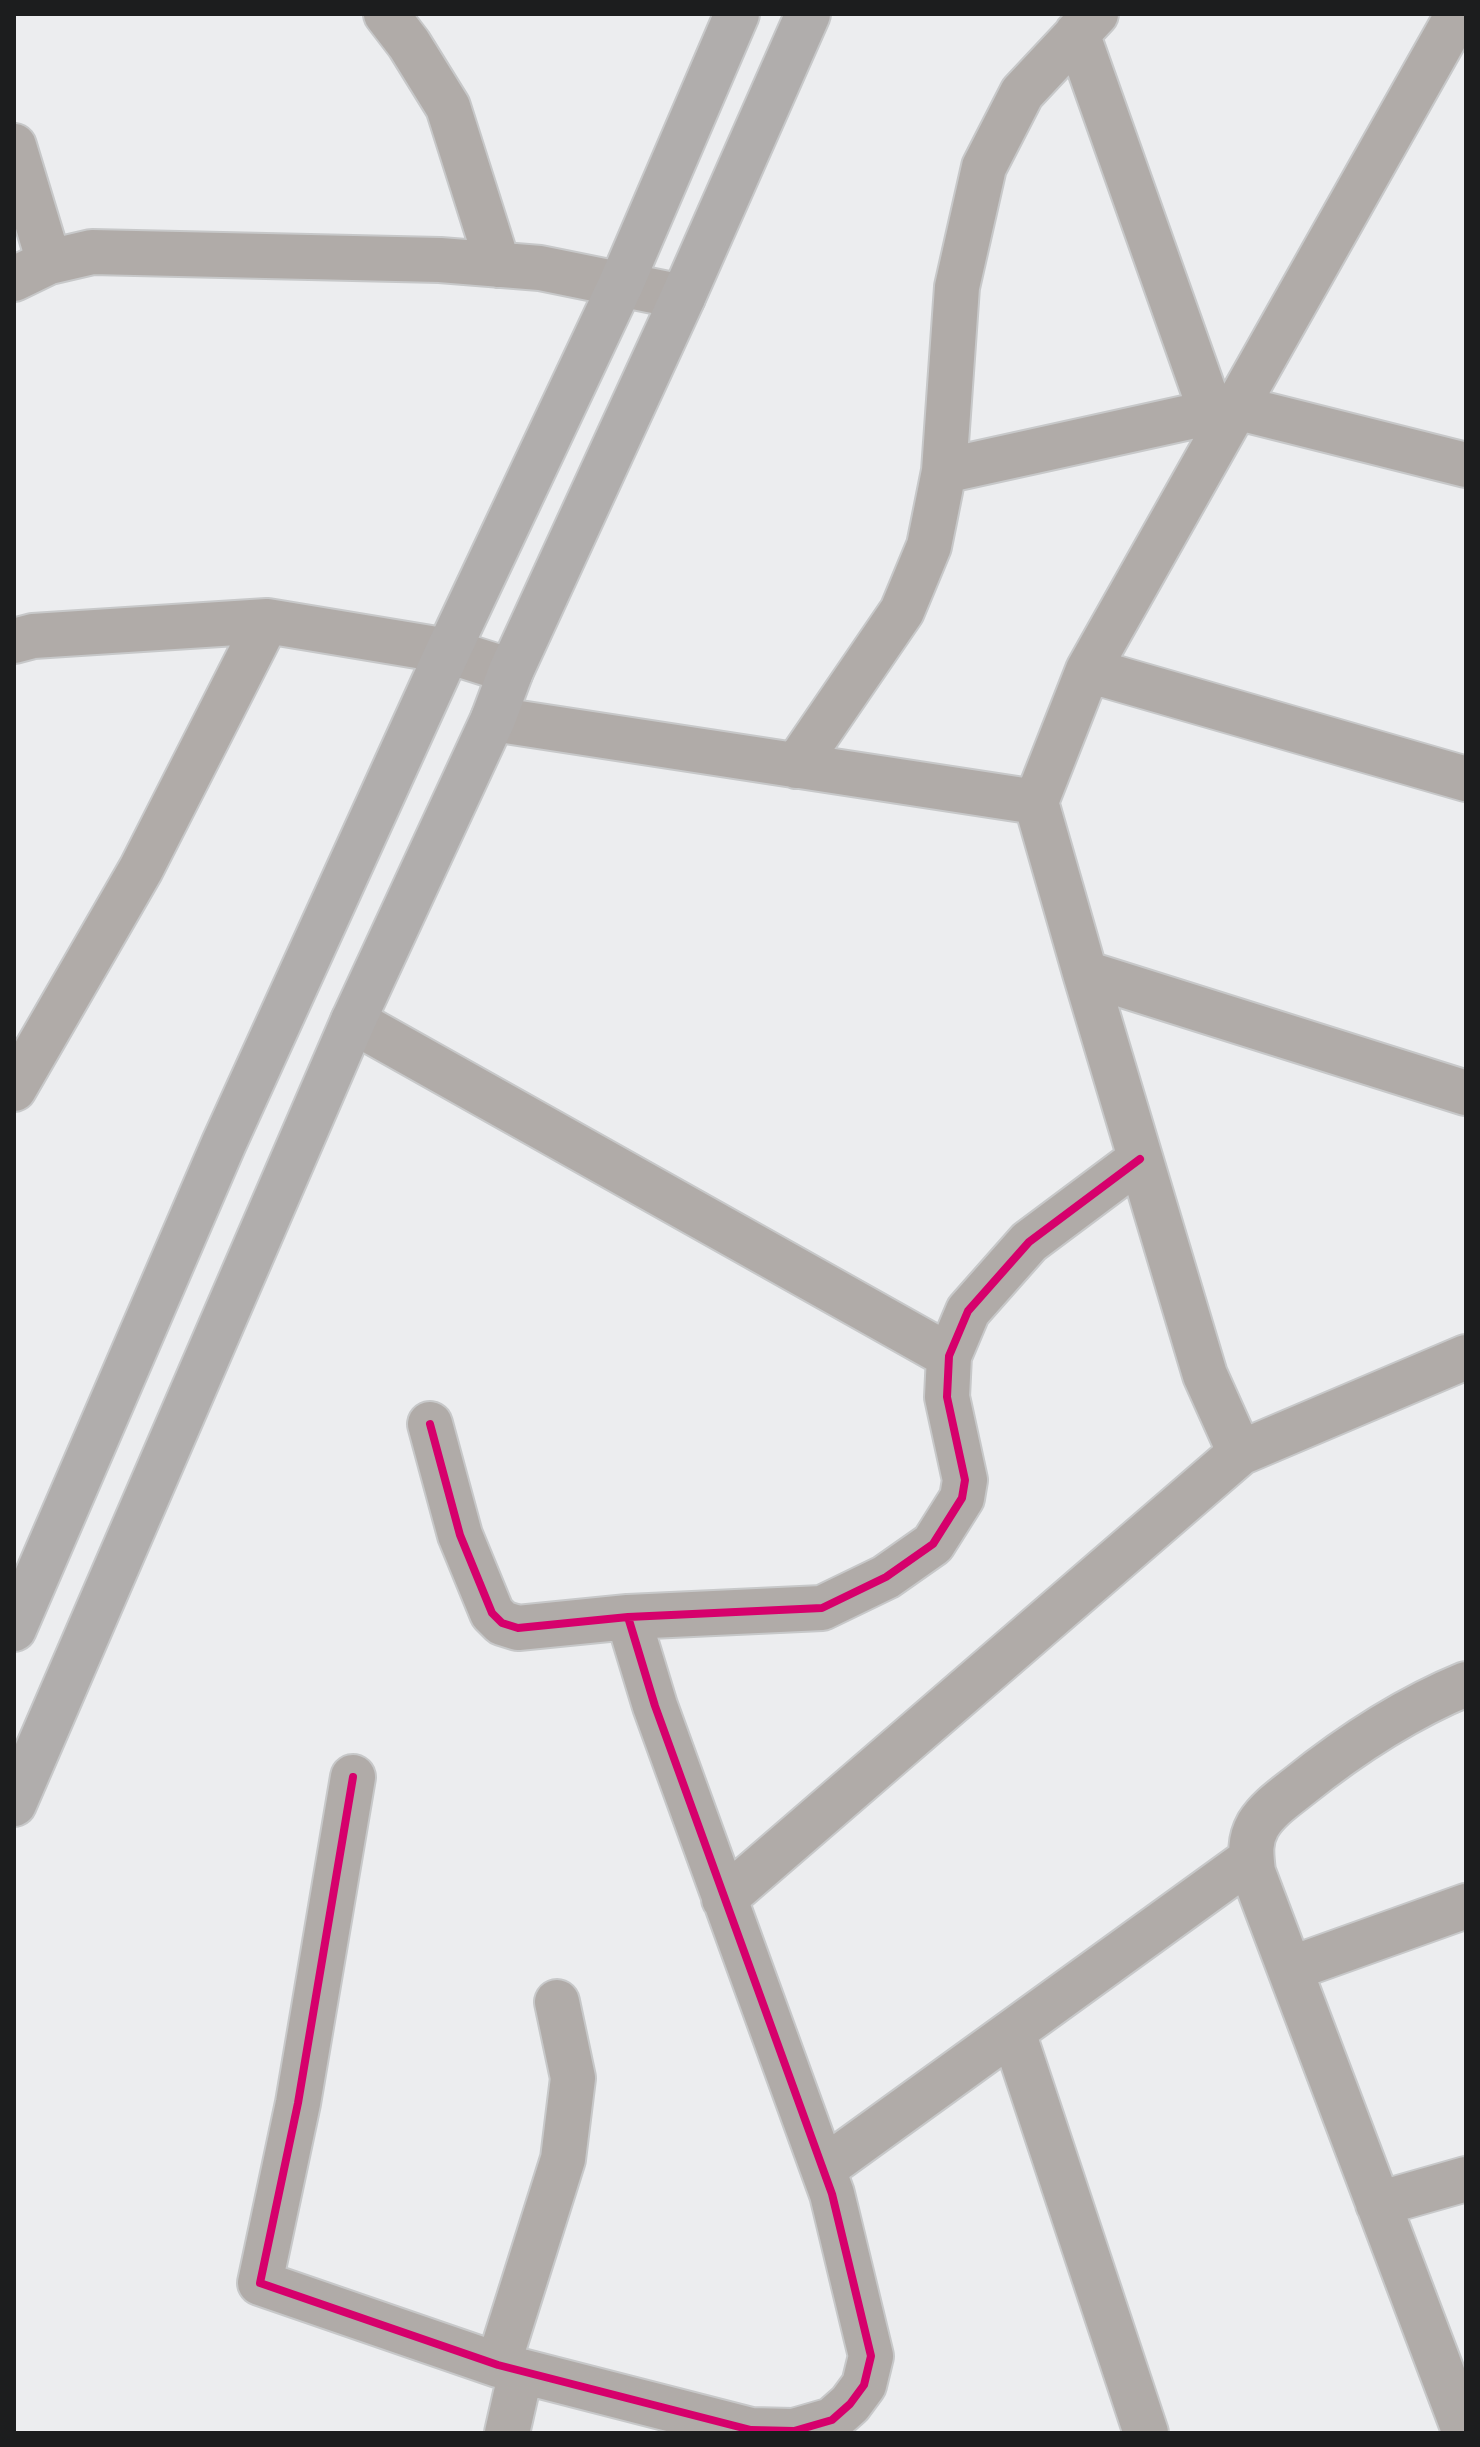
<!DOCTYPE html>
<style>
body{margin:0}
#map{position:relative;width:1480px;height:2447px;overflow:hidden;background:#ecedef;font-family:"IBM Plex Sans",sans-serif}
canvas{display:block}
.frame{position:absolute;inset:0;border:16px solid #1c1d1e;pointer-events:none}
</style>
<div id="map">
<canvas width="1480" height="2447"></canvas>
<div class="frame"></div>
</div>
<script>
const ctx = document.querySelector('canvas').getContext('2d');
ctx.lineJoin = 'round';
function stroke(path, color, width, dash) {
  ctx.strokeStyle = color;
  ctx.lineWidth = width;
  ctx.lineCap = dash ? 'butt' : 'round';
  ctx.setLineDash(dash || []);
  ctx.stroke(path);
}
const minor = new Path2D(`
 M386 14 409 44 448 107 498 265
 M1077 33 1211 412
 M14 146 49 262
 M14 279 49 262 92 252 440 260 540 268 683 297
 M944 471 1235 407 1466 465
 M14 641 33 636 267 621 448 651 511 671
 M1088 670 1458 14
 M493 719 1036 802 1088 670 1466 779
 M796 766 902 611 929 546 944 471 957 287 984 167 1022 93 1096 14
 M1036 802 1085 973 1466 1093
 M1085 973 1205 1375 1240 1453
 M353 1021 949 1356
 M14 1089 141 869 267 621
 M430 1424 460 1535 492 1613 502 1623 518 1628 628 1617 822 1608 886 1577 933 1544 962 1498 965 1480 947 1397 949 1356 968 1311 1029 1242 1140 1159
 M353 1777 298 2103 260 2283 498 2365 751 2430 794 2431 832 2420 850 2404 864 2385 871 2356 832 2194 655 1706 628 1617
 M724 1899 1240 1453 1466 1357
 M1290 1969 1466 1906
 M1013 2032 1146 2433
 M823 2169 1251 1859
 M1378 2204 1466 2179
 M498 2365 563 2159 573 2078 557 2002
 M507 2433 521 2371
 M1465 2433 1253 1872C1251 1855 1249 1841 1258 1825 1268 1809 1284 1798 1298 1787 1349 1746 1405 1709 1466 1684`);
const major = new Path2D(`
 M14 1629 224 1143 448 651 621 284 737 14
 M14 1804 353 1021 493 719 511 671 683 297 808 14`);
const cycleway = new Path2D(`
 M430 1424 460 1535 492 1613 502 1623 518 1628 628 1617 822 1608 886 1577 933 1544 962 1498 965 1480 947 1397 949 1356 968 1311 1029 1242 1140 1159
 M353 1777 298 2103 260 2283 498 2365 751 2430 794 2431 832 2420 850 2404 864 2385 871 2356 832 2194 655 1706 628 1617`);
stroke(minor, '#c7c8c9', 48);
stroke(major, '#c7c8c9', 48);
stroke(minor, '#b0aba8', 44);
stroke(major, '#b0adac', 44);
stroke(cycleway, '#d6006c', 8);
</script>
